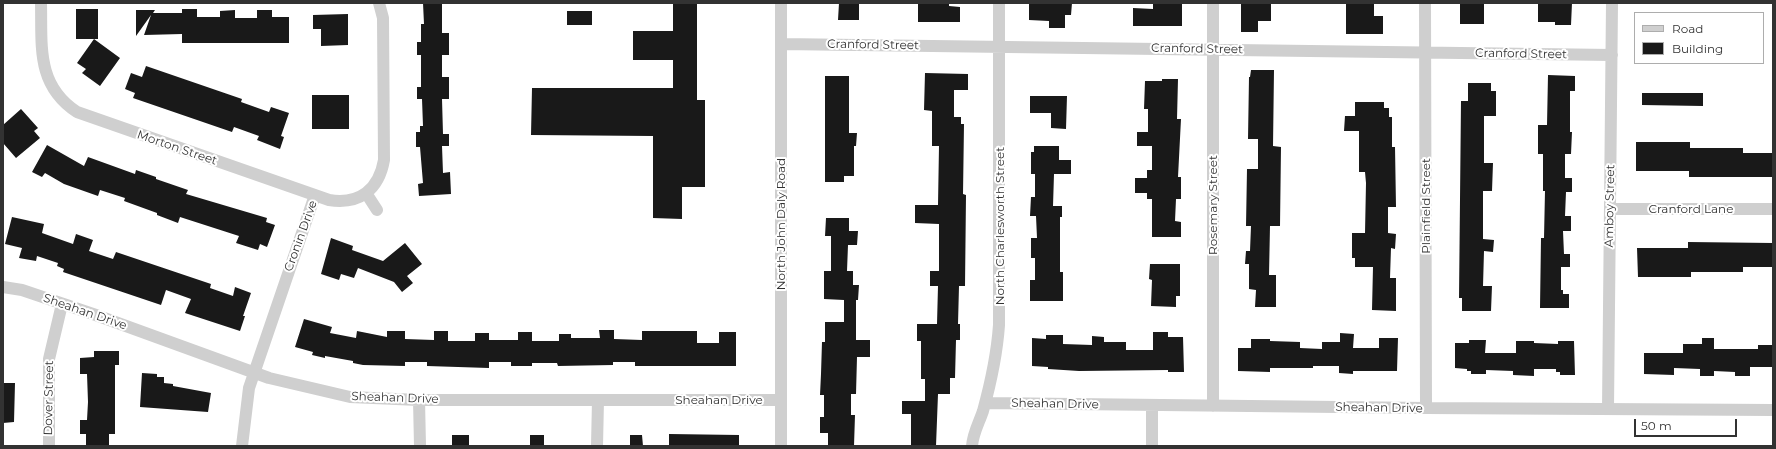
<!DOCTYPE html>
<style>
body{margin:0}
#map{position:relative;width:1776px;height:449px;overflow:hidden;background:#fff;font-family:Montserrat,sans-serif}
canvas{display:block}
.frame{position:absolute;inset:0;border:4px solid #323232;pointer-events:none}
.legend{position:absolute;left:1634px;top:12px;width:130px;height:52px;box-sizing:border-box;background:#fff;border:1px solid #adadad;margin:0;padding:5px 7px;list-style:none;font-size:12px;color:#323232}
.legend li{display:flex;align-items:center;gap:8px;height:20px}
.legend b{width:20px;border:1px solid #adadad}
.scale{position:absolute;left:1634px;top:419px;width:103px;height:18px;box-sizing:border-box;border:2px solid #323232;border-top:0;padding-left:5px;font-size:12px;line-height:14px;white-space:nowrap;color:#323232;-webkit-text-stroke:3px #fff;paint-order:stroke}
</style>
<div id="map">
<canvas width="1776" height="449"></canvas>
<div class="frame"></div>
<ul class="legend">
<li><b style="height:5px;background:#cfcfcf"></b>Road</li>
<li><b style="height:11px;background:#191919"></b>Building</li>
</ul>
<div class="scale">50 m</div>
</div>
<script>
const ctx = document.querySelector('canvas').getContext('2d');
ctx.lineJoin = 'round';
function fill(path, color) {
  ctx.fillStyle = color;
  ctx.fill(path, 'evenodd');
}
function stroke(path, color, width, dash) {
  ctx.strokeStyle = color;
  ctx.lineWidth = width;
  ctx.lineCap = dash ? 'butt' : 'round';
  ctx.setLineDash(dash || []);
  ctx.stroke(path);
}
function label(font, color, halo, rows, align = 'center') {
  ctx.font = font + ' Montserrat,sans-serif';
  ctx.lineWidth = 4;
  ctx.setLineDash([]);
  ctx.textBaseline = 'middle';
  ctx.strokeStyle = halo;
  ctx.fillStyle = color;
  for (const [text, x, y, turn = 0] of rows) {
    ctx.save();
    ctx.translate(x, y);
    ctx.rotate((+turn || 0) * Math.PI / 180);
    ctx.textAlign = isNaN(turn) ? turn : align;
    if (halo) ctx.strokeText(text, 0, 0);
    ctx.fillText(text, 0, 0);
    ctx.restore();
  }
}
const building = new Path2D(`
 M423 3H442V33H449V55H442V77H449V99H442L443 134H449V146H442L443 173 450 172 451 194 419 196 418 184 423 183 420 147H416V132H420V126H423L422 99H417V87H421V55H417V42H421V24H424Z
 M673 3H697V100H705V187H682V219L653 218V136L531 135 532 88H673V60H633V31H673Z
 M839 3H859V20H838Z
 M918 3H949V6L960 7V22H918Z
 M1029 3H1072L1071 15H1065V28H1049V21L1029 20Z
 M1153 3H1182V26H1133V8L1153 9Z
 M1241 3H1271V21H1258V32H1241Z
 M1346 3H1374V16H1383V34H1346Z
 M1460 3H1484V24H1460Z
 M1538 3H1572L1571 25H1555V22H1538Z
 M76 9H98V39H76Z
 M182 9H197V17H220V11L235 10V18H257V10H272V17H289V43H182V34L144 35 151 15 136 36V10H155L153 13H182Z
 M567 11H592V25H567Z
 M348 14V45L321 46V29H313V15Z
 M94 39 120 58 100 86 82 73 86 69 77 63Z
 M146 66 242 99 241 102 269 112 271 107 289 113 281 136 284 137 280 149 257 140 259 136 234 127 232 132 133 98 135 93 125 89 131 73 142 77Z
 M1251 70H1274L1273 146 1281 147 1280 226H1270L1269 275H1276V307H1255L1256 290 1249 289V264H1245L1246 251H1250L1251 226H1246L1247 169H1258V139H1248L1249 77H1250Z
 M925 73 968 74V90H954V117H961V124H964L963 194 966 195 965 286H959L958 324H960V340H956L955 378H950V394H938L936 446H911V414H902V401H925V379H921V341H917V324H937L938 286H930V271H939V224L915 223V205H938L939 146H932V111L924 110Z
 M1548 75 1575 76V91H1570V132H1572L1571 154H1565V178H1572V192H1566L1565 216H1571V231H1563L1564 254H1570V267H1561V290H1563V294H1569V308H1540L1541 238H1544L1545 191H1543V154H1538V125H1547Z
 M825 76H849V133H857L856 146H854V176H844V182H825Z
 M1162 79H1178L1177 119H1181L1178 177H1181V199H1176L1175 221 1181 222V237H1152V199H1147V193H1135V178H1147V170H1152V146H1137V132H1148V109H1144L1145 81H1162Z
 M1468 83H1491V91H1496V116H1484V163H1493L1492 191H1483V239L1494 240 1493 252 1484 251 1483 286H1492L1491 311H1462V298H1459L1461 101H1468Z
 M1642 93H1703V106L1642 105Z
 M312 95H349V129H312Z
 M1030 96H1067L1066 129 1051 128V113H1030Z
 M1355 102H1384V108H1389V117H1392V147H1395L1396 207H1388V233L1396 234 1395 249 1391 248 1390 278H1396V311L1372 310 1373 267H1355V258H1352V233H1365L1366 183 1365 172H1359V131H1344L1345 116H1355Z
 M21 109 38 128 34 131 40 138 16 158 3 143V125Z
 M1636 142H1690V148H1743V153H1773V177H1689V171H1636Z
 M47 145 84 166 88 157 135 174 136 170 156 177V179L188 190 186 194 267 218 266 222 275 225 267 247 260 244 258 250 236 243 239 236 180 217 178 223 157 215V213L124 201 125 198 100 190 98 196 64 184 45 173 42 177 32 172Z
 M1034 146H1059V160H1071V174H1054L1053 206H1062V217H1060V272H1063V301H1030V280H1035V258H1031V238H1037L1036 216H1030L1031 197H1035V174H1031V152H1034Z
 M12 217 44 224 42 233 73 244 76 234 93 240 89 251 113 259 116 252 211 284 210 288 233 296 235 287 251 293 243 316H245L240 331 185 313 191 299 166 290 161 305 63 272 64 269 57 266 58 263 37 256 36 261 19 258 22 248 5 244Z
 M826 218H849V231H858L857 245H848L847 271H853V285H859L858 300H856V340H870V357H857L856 394H851V415H855L854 446H828V433H820V417H824V395H820L821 374 822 342H825V322H844V300L824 299V271H831V236H825Z
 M331 238 353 246 352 250 383 261 405 243 422 264 407 276 413 283 402 292 394 282 358 268 354 278 341 274 339 280 321 274Z
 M1688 242 1773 243V267H1743V272H1691V277H1638L1637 248H1688Z
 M1150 264H1180V296H1176V307L1151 306 1152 280 1149 279Z
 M304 319 332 327 330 333 356 338 357 331 387 337V331H405V339L434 340V331H448V341H475V333H489V340H518V332H532V341H559V334H571V338H600L599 330H614V339L642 340V331H697V343H719V332H736V366H635V362H613V365L558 366 557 363H532V366H511V362H489V368L427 366V362H405V366L363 365 353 363V361L325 356V358L312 355 313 352 295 347Z
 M1153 332H1168V337H1183L1184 372H1168V370L1079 371 1048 369V367L1032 366V338L1046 339V335H1063V344L1092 345V336L1104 337V342H1126V350H1153Z
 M1340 333 1354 334 1353 348H1379V338H1398L1397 371H1353V374L1339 373V366H1313V368H1270V372L1238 371V348H1251V339H1270V341L1300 342V348L1322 349V342H1340Z
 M1702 338H1714V349H1758V345H1773V367H1750V376H1735V372L1714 371V376H1700V369L1674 368V375L1644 374V353H1683V344H1702Z
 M1469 340H1486L1485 353H1516V341H1534V343L1558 344V341H1574L1575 375H1560V372H1556V369H1534V376L1513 375V371L1486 370V374H1471V371H1467V369L1455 368V343H1469Z
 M94 351H119V365H115V434H109V446H86V434H80V420H87L88 402 87 374H80V358L94 357Z
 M142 373 157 374V377H164V383L173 384V386L211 393 208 412 140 407Z
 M3 383H15L14 422 3 423Z
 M669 434 739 435V446H669Z
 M452 435H469V446H452Z
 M530 435H544V446H530Z
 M630 435H642L643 446H630Z`);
const street = new Path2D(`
 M41 3C42 46 36 85 77 112L329 200C360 205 379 189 384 160L383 18 379 3
 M781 3V446
 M1425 3 1426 408
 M781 44 1612 55
 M366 193 377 210
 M1610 209H1773
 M3 287 22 290 93 314 269 378 350 397 419 400H781
 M419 400 420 446
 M985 403 1426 408 1773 410
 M1213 406V3
 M1608 409 1612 3
 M49 446V359L62 304
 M242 446 249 388 315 195
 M597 446 598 400
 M972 446C973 433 979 423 983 411 991 382 997 354 999 325V3
 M1152 446V406`);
const streetNames = [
 ["Cranford Street",873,45,1],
 ["Cranford Street",1197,49,1],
 ["Cranford Street",1521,54,1],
 ["Morton Street",177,148,19],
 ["Rosemary Street",1213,205,-90],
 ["Plainfield Street",1426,206,-90],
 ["Amboy Street",1610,206,-89],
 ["Cranford Lane",1691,209],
 ["North John Daly Road",781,224,-90],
 ["North Charlesworth Street",1000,226,-90],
 ["Cronin Drive",301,236,-70],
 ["Sheahan Drive",85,312,19],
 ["Dover Street",49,398,-89],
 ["Sheahan Drive",395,398,2],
 ["Sheahan Drive",719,400],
 ["Sheahan Drive",1055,404,1],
 ["Sheahan Drive",1379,408,1]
];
fill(building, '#191919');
stroke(street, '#cfcfcf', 12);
label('12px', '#323232', '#fff', streetNames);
</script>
